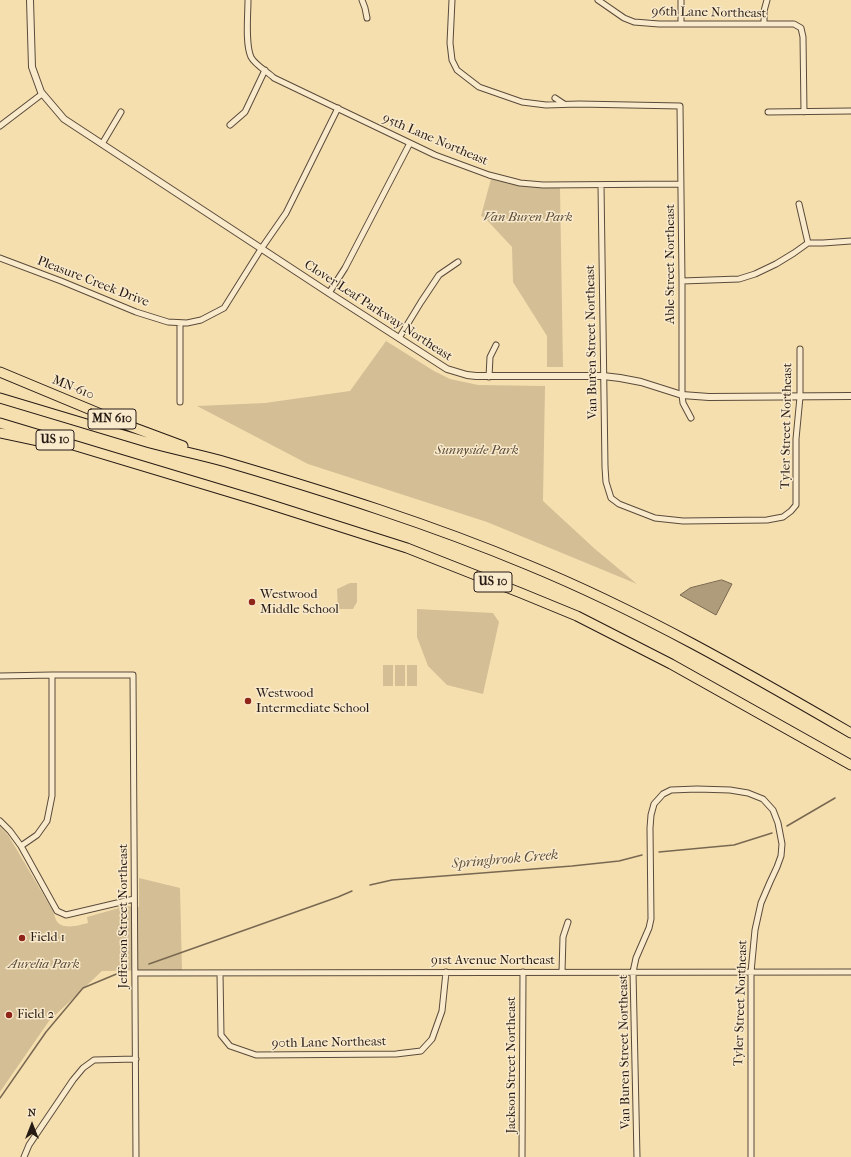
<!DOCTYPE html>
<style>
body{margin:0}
#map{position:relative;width:851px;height:1157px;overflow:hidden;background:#f6dfaf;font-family:"IM FELL French Canon",serif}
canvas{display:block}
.north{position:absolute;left:12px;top:1105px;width:40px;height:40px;-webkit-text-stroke:3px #f9eacb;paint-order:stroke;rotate:0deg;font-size:11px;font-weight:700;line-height:16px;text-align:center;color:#261a14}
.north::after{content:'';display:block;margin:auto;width:14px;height:18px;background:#261a14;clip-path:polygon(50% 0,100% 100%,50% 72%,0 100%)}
</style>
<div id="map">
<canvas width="851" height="1157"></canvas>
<div class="north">N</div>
</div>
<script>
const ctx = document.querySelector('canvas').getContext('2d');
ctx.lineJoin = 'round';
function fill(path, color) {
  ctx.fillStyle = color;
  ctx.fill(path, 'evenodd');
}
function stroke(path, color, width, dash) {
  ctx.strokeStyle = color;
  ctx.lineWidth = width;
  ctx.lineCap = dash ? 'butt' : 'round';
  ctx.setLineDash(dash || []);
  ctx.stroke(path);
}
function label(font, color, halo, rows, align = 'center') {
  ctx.font = font + ' "IM FELL French Canon",serif';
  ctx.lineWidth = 3;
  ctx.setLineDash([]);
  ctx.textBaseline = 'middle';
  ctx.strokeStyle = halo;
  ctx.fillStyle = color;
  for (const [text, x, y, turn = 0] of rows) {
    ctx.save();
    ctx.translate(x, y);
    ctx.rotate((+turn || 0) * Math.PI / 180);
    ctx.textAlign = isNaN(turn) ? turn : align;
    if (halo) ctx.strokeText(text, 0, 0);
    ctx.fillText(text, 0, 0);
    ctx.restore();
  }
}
const green = new Path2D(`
 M491 179C514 185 537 188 560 188L563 367H547V336L513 282 512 247 485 218 481 216Z
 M386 341 434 371 450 379 478 385 545 386 543 501 595 549 637 584 487 522 308 464 197 406 265 403 350 391Z
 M350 583H357V602L353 609H338L337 589Z
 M417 609 493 613 499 622 483 694 447 685 428 666 417 637Z
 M383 665H393V686H383Z
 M395 665H405V686H395Z
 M407 665H417V686H407Z
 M0 827 8 835 53 911C54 914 55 917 56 920 62 931 79 925 88 923L87 917 126 906 139 907V878L180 888 182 970 102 971 49 1021 0 1092Z`);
const water = new Path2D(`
 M722 580 732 584 716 615 680 595 690 588Z`);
const stream = new Path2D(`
 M787 826 835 798
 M659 852 734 845 772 833
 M370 885 392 880 572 866 619 861 642 855
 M149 964 338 897 352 891
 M0 1098 46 1032 83 988 126 970`);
const minor = new Path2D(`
 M248 0C248 15 245 44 251 57 255 65 268 72 274 78L435 155 489 175 520 183 543 185 681 184
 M362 0 365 8 367 18
 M452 0 450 43 452 60 457 70 479 87 522 102 546 105 579 104 680 106 682 281V395L683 403 691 418
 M598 0 624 18 634 22 659 24H794L801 28 803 37 804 112
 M681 0V24
 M764 24V11L767 0
 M555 98 564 104
 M768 112 851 111
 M230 125 245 112 265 70
 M0 126 42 94
 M102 144 121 112
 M601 185 605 467 606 482 611 498 619 504 655 518 683 521 767 520 783 517 791 511 796 505V439L800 397V349
 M799 204 808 243
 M0 258 61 281 136 312 168 322 187 323 201 320 224 308 261 249 286 213 338 108
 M682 281 739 279 755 274 776 264 794 253 808 243H823L851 241
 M329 293 345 268 410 143
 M180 323V402
 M399 338 421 302 439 275 458 262
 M489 377 490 357 496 345
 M0 676 52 675H133L136 1157
 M0 821 10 831 21 846 57 911 66 915 134 899
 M21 846 37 835 47 821 52 796V675
 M562 972 563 937 568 922
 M135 973 851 972
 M220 973 221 1035 230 1046 256 1055 396 1054 421 1051 432 1039 442 1011 446 972
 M24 1157 29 1145 73 1080 83 1068 94 1060 136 1059
 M522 1157 523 972
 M637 1157 633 972 636 958 649 928 651 919 650 828 651 815 654 804 663 794 671 790 697 789 730 790 748 793 763 799 773 810 778 823 782 844 781 856 777 867 770 882 761 903 755 930 751 972V1157`);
const tertiary = new Path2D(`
 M30 0 32 67 41 92 64 119 329 293 447 369 467 375 476 376H603L620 378 641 382 682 395 709 397 851 396`);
const motorway = new Path2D(`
 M0 372 132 427 183 446
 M0 398C50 413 100 428 150 443 176 450 201 455 226 462 328 492 430 524 528 565 640 611 746 672 851 733
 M0 423 256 500 407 548 521 593 577 616 671 664 851 765
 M0 433 48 443`);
const markers = [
 [252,602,4,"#8f2418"],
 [248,701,4,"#8f2418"],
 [22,938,4,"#8f2418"],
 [9,1015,4,"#8f2418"]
];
const shields = [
 [112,419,48],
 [55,440,38],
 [493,582,38]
];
const shieldNames = [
 ["MN 610",112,419],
 ["US 10",55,440],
 ["US 10",493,582]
];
const streetNames = [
 ["96th Lane Northeast",709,13,1],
 ["95th Lane Northeast",435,140,23],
 ["Able Street Northeast",671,264,-90],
 ["Pleasure Creek Drive",93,282,21],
 ["Clover Leaf Parkway Northeast",378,311,33],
 ["Van Buren Street Northeast",592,342,-91],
 ["MN-610",73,388,22],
 ["Tyler Street Northeast",787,426,-89],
 ["Jefferson Street Northeast",124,916,-90],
 ["91st Avenue Northeast",493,961],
 ["Tyler Street Northeast",741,1003,-88],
 ["90th Lane Northeast",329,1043,-1],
 ["Van Buren Street Northeast",625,1052,-91],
 ["Jackson Street Northeast",512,1065,-90]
];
const parkNames = [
 ["Van Buren Park",528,218],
 ["Sunnyside Park",477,451],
 ["Aurelia Park",44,965]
];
const poiNames = [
 ["Westwood",260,595],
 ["Middle School",260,610],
 ["Westwood",256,694],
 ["Intermediate School",256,709],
 ["Field 1",30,938],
 ["Field 2",17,1015]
];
const waterNames = [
 ["Springbrook Creek",505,860,-5]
];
fill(green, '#d3be95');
fill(water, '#af9c7a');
stroke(water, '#786851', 1);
stroke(stream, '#786851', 1.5);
stroke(minor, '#5a4b3b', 7);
stroke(tertiary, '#5a4b3b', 8);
stroke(motorway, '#261a14', 11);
stroke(minor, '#f9eacb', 5);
stroke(tertiary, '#f9eacb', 6);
stroke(motorway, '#f6dfaf', 9);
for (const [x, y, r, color] of markers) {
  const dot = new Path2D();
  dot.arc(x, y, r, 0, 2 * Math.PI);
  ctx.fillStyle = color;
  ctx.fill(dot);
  stroke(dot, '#f9eacb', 1.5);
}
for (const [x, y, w] of shields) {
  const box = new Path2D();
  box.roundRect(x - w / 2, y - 10, w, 20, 3);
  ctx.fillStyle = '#f9eacb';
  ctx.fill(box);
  stroke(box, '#261a14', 1);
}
label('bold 12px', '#261a14', null, shieldNames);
label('13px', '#261a14', '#f9eacb', streetNames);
label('italic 13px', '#5a4b3b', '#f9eacb', parkNames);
label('13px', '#261a14', '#f9eacb', poiNames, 'left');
label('italic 14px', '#5d4e3d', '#f9eacb', waterNames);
</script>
